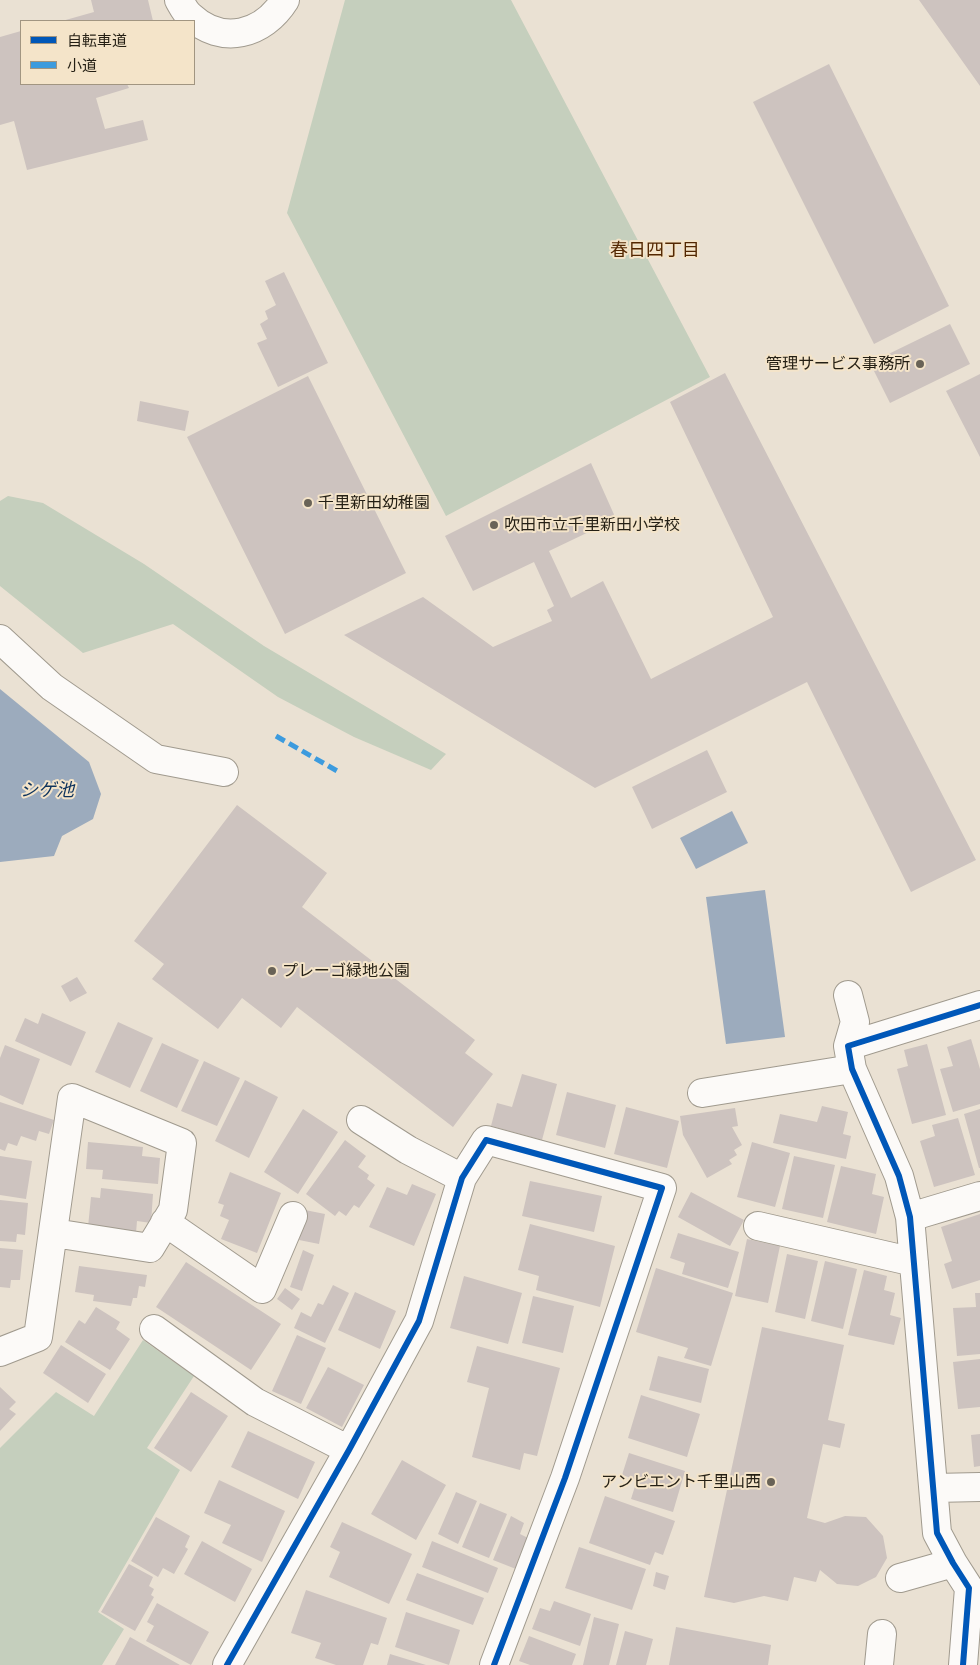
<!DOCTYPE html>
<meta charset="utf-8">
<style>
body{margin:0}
#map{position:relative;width:980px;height:1665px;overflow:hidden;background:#eae1d3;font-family:"Asap Condensed","Noto Sans JP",sans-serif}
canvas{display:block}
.legend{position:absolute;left:20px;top:20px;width:175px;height:65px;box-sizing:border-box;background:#f4e4c9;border:1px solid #a19581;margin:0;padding:6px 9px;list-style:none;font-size:15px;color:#241f14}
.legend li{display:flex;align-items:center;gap:10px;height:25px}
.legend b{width:25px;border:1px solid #a19581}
</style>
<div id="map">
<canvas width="980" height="1665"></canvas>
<ul class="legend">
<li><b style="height:6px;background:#0057b8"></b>自転車道</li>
<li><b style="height:6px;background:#3c9bde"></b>小道</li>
</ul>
</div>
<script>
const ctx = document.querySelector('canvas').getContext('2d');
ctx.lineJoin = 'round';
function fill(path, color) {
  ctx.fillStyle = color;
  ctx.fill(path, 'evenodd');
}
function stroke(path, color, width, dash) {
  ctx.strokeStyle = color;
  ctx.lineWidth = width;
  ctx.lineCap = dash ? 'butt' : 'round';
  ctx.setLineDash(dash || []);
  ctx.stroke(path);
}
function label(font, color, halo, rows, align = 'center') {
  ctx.font = font + ' "Asap Condensed","Noto Sans JP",sans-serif';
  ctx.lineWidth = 4;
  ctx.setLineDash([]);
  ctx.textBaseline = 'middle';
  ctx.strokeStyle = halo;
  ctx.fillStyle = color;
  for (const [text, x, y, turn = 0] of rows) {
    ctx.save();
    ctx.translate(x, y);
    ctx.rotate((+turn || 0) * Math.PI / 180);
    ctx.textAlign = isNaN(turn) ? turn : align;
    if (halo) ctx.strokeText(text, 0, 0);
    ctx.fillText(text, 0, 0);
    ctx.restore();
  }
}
const green = new Path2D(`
 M345 0H511L710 377 446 516 287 213Z
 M8 496 43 503 144 564 264 646 446 754 431 770 354 737 278 697 173 624 83 653 0 586V501Z
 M143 1340 194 1376 147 1448 180 1470 98 1612 124 1629 102 1665H0V1448L56 1392 94 1416Z`);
const water = new Path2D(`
 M0 689 89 762 101 794 93 819 62 836 54 856 0 862Z
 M732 811 748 843 696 869 680 838Z
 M765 890 785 1037 726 1044 706 897Z`);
const building = new Path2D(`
 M91 0H148L153 21H62L94 12Z
 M919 0H980V86Z
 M21 31V84H127L129 88 96 98 105 129 143 120 148 140 27 170 14 121 0 125V37Z
 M829 64 949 306 874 344 753 102Z
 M284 272 328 363 278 387 257 343 267 339 260 324 268 319 265 311 276 305 265 281Z
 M950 324 970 364 890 403 870 363Z
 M725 373 976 860 911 892 807 682 595 788 344 635 423 597 493 647 552 621 547 610 554 606 534 562 473 591 445 536 591 463 616 519 549 551 571 598 603 581 651 679 773 617 670 402Z
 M980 374V457L946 391Z
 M308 376 406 573 285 634 187 437Z
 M140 401 189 411 185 431 137 421Z
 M707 750 727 792 652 829 632 787Z
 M237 805 327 873 302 907 475 1040 465 1053 493 1074 453 1127 297 1007 281 1028 242 998 218 1029 152 979 164 964 134 941Z
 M77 977 87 993 70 1002 61 986Z
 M42 1013 86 1032 71 1066 15 1041 25 1018 38 1024Z
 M118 1022 153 1038 130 1088 95 1072Z
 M971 1039 980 1069V1104L953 1112 940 1069 953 1066 947 1047Z
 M162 1043 199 1060 177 1108 140 1091Z
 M927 1044 946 1115 912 1124 897 1069 908 1066 904 1050Z
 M5 1045 40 1059 23 1105 0 1095V1058Z
 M204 1061 240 1078 217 1126 181 1111Z
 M522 1074 557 1084 542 1140 491 1126 497 1103 512 1107Z
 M245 1080 278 1097 249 1158 215 1141Z
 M567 1092 616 1105 605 1148 556 1135Z
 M0 1102 54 1120 49 1134 39 1131 36 1141 21 1136 17 1146 8 1143 5 1151 0 1149Z
 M822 1106 848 1112 843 1134 851 1136 846 1159 773 1143 780 1114 817 1122Z
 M626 1107 679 1121 667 1168 614 1154Z
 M735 1108 738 1126 732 1127 742 1145 734 1150 737 1155 729 1160 732 1164 707 1178 683 1135 680 1116Z
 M303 1109 338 1132 298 1194 264 1172Z
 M980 1109V1168H979L964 1114Z
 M958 1118 975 1175 934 1187 920 1141 935 1136 932 1125Z
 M345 1140 366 1156 358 1167 369 1175 367 1179 375 1185 359 1208 354 1205 346 1216 339 1211 335 1216 306 1194Z
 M88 1142 143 1147 142 1156 160 1158 158 1184 102 1179 103 1170 86 1169Z
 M752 1142 790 1153 775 1207 737 1197Z
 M0 1156 32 1161 26 1199 0 1195Z
 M794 1156 835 1165 823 1218 782 1209Z
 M841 1166 876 1174 872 1194 884 1197 876 1234 827 1222Z
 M230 1172 281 1193 257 1253 221 1239 229 1220 220 1216 224 1205 218 1203Z
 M530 1181 602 1196 594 1232 522 1216Z
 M412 1184 436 1194 414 1246 369 1227 387 1187 407 1195Z
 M101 1188 153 1194 151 1223 137 1221 136 1233 88 1227 91 1197 100 1198Z
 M691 1192 744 1220 730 1246 678 1217Z
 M0 1200 28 1203 25 1235 17 1234 16 1242 0 1241Z
 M305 1210 325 1214 319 1244 299 1240Z
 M980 1214V1280L952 1289 944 1264 952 1261 941 1227Z
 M530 1224 615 1246 600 1307 536 1290 539 1276 518 1270Z
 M678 1233 739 1252 728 1288 682 1274 685 1263 670 1258Z
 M747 1239 780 1246 768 1303 735 1296Z
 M0 1248 23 1250 20 1280H11L10 1288 0 1287Z
 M303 1250 314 1255 302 1291 290 1287Z
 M787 1254 818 1261 805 1319 775 1312Z
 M825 1261 857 1269 843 1329 811 1321Z
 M186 1262 281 1324 251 1370 156 1307Z
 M79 1266 147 1275 145 1287 139 1286 137 1298H133L131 1306 93 1301 94 1295 75 1292Z
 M656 1268 733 1293 711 1366 684 1358 688 1348 636 1332Z
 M864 1270 887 1276 884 1290 895 1293 890 1315 901 1318 894 1345 848 1335Z
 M464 1276 522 1293 508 1344 450 1328Z
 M333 1285 349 1293 325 1343 294 1328 301 1312 311 1317 318 1303 323 1305Z
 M285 1288 300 1299 292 1310 277 1299Z
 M355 1292 396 1311 380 1349 338 1330Z
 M975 1293H980V1354L957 1356 953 1308 976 1307Z
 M533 1296 574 1306 563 1353 522 1343Z
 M96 1307 120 1322 116 1329 130 1339 110 1370 65 1342 79 1320 85 1324Z
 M762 1327 844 1345 828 1420 845 1424 840 1448 823 1444 807 1518 825 1523 845 1516 866 1517 883 1536 887 1558 876 1577 858 1586 837 1584 820 1570 816 1582 794 1577 788 1601 764 1596 734 1603 704 1597Z
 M297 1335 326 1348 301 1404 272 1391Z
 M61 1345 106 1374 88 1403 43 1373Z
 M477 1346 560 1368 537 1456 524 1453 520 1470 472 1457 489 1388 467 1382Z
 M658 1356 709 1369 701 1403 649 1390Z
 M980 1359V1407L958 1409 953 1362Z
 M328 1367 364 1385 342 1427 306 1408Z
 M0 1387 16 1402 9 1409 16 1414 0 1431Z
 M191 1392 228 1416 191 1472 154 1448Z
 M641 1395 700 1414 687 1457 628 1438Z
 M248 1431 315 1462 298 1499 231 1467Z
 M980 1434V1466L974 1467 971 1435Z
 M629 1453 685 1471 673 1512 631 1499 637 1480 622 1475Z
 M402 1460 446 1485 416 1540 371 1514Z
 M219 1480 285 1511 262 1562 222 1543 231 1525 204 1513Z
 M456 1492 477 1501 458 1544 438 1534Z
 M605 1496 675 1521 663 1555 655 1552 650 1565 589 1543Z
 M480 1503 507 1514 489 1558 462 1547Z
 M511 1516 524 1523 520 1534 528 1538 516 1569 493 1560Z
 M156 1517 190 1536 185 1547 188 1549 174 1574 163 1568 158 1577 131 1561Z
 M342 1522 412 1554 389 1604 329 1577 340 1552 330 1547Z
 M202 1541 252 1569 235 1602 184 1574Z
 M432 1541 498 1568 488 1593 422 1567Z
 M579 1547 646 1569 632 1610 565 1588Z
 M129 1564 153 1577 149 1586 154 1589 151 1595 154 1597 135 1631 101 1612Z
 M656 1572 669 1576 665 1590 653 1586Z
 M417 1573 484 1598 473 1625 406 1600Z
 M306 1590 387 1618 378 1645 371 1643 363 1665H336L315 1658 321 1643 291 1633Z
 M554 1601 591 1614 580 1646 532 1629 540 1608 550 1611Z
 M157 1603 209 1632 191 1665 146 1641 154 1626 147 1622Z
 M406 1612 460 1630 449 1665 395 1647Z
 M594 1617 619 1624 609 1665H583Z
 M676 1627 771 1645 768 1665H669Z
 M625 1631 653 1639 646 1665H616Z
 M529 1636 576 1654 572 1665H530L519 1661Z
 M130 1637 180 1665H115Z
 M390 1654 426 1665H387Z`);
const minor = new Path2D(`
 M179 0C182 5 185 12 190 16 222 46 263 35 285 0
 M0 639 52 687 156 759 224 772
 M848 995 855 1022 848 1046
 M702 1093 852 1069
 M361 1120 408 1150 462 1178
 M910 1217 980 1196
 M165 1222 262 1289 293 1216
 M758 1226 914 1262
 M154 1329 255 1402 349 1450
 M0 1352 38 1337 72 1098 182 1143 173 1210 150 1248 54 1233
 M934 1488 980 1487
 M900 1578 953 1563
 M227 1665 349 1450 419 1321 462 1178 486 1140 662 1188 565 1478 494 1665
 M879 1665 882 1634
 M963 1665 969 1588 953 1563 937 1533 910 1217 899 1176 852 1069 848 1046 980 1005`);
const quiet = new Path2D(`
 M276 736 339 772`);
const cycleway = new Path2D(`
 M227 1665 349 1450 419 1321 462 1178 486 1140 662 1188 565 1478 494 1665
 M963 1665 969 1588 953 1563 937 1533 910 1217 899 1176 852 1069 848 1046 980 1005`);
const markers = [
 [920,364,5,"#696357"],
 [308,503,5,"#696357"],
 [494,525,5,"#696357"],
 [272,971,5,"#696357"],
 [771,1482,5,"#696357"]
];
const poiNames = [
 ["管理サービス事務所",910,364,"right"],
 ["千里新田幼稚園",318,503],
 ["吹田市立千里新田小学校",504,525],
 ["プレーゴ緑地公園",282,971],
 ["アンビエント千里山西",761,1482,"right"]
];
const neighbourhoodNames = [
 ["春日四丁目",655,250]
];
const waterNames = [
 ["シゲ池",47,790]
];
fill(green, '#c5cfbd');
fill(water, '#9cabbd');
fill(building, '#cdc3bf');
stroke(minor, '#a09a8e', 30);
stroke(minor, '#fcfaf8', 28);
stroke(quiet, '#3c9bde', 5, [10, 5]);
stroke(cycleway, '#0057b8', 6);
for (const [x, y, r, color] of markers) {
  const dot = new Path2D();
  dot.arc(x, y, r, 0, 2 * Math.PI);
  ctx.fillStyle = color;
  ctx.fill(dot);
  stroke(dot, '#f4e4c9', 2);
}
label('16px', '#241f14', '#f4e4c9', poiNames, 'left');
label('18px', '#532701', '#f4e4c9', neighbourhoodNames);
label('italic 18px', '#0c325c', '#f4e4c9', waterNames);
</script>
